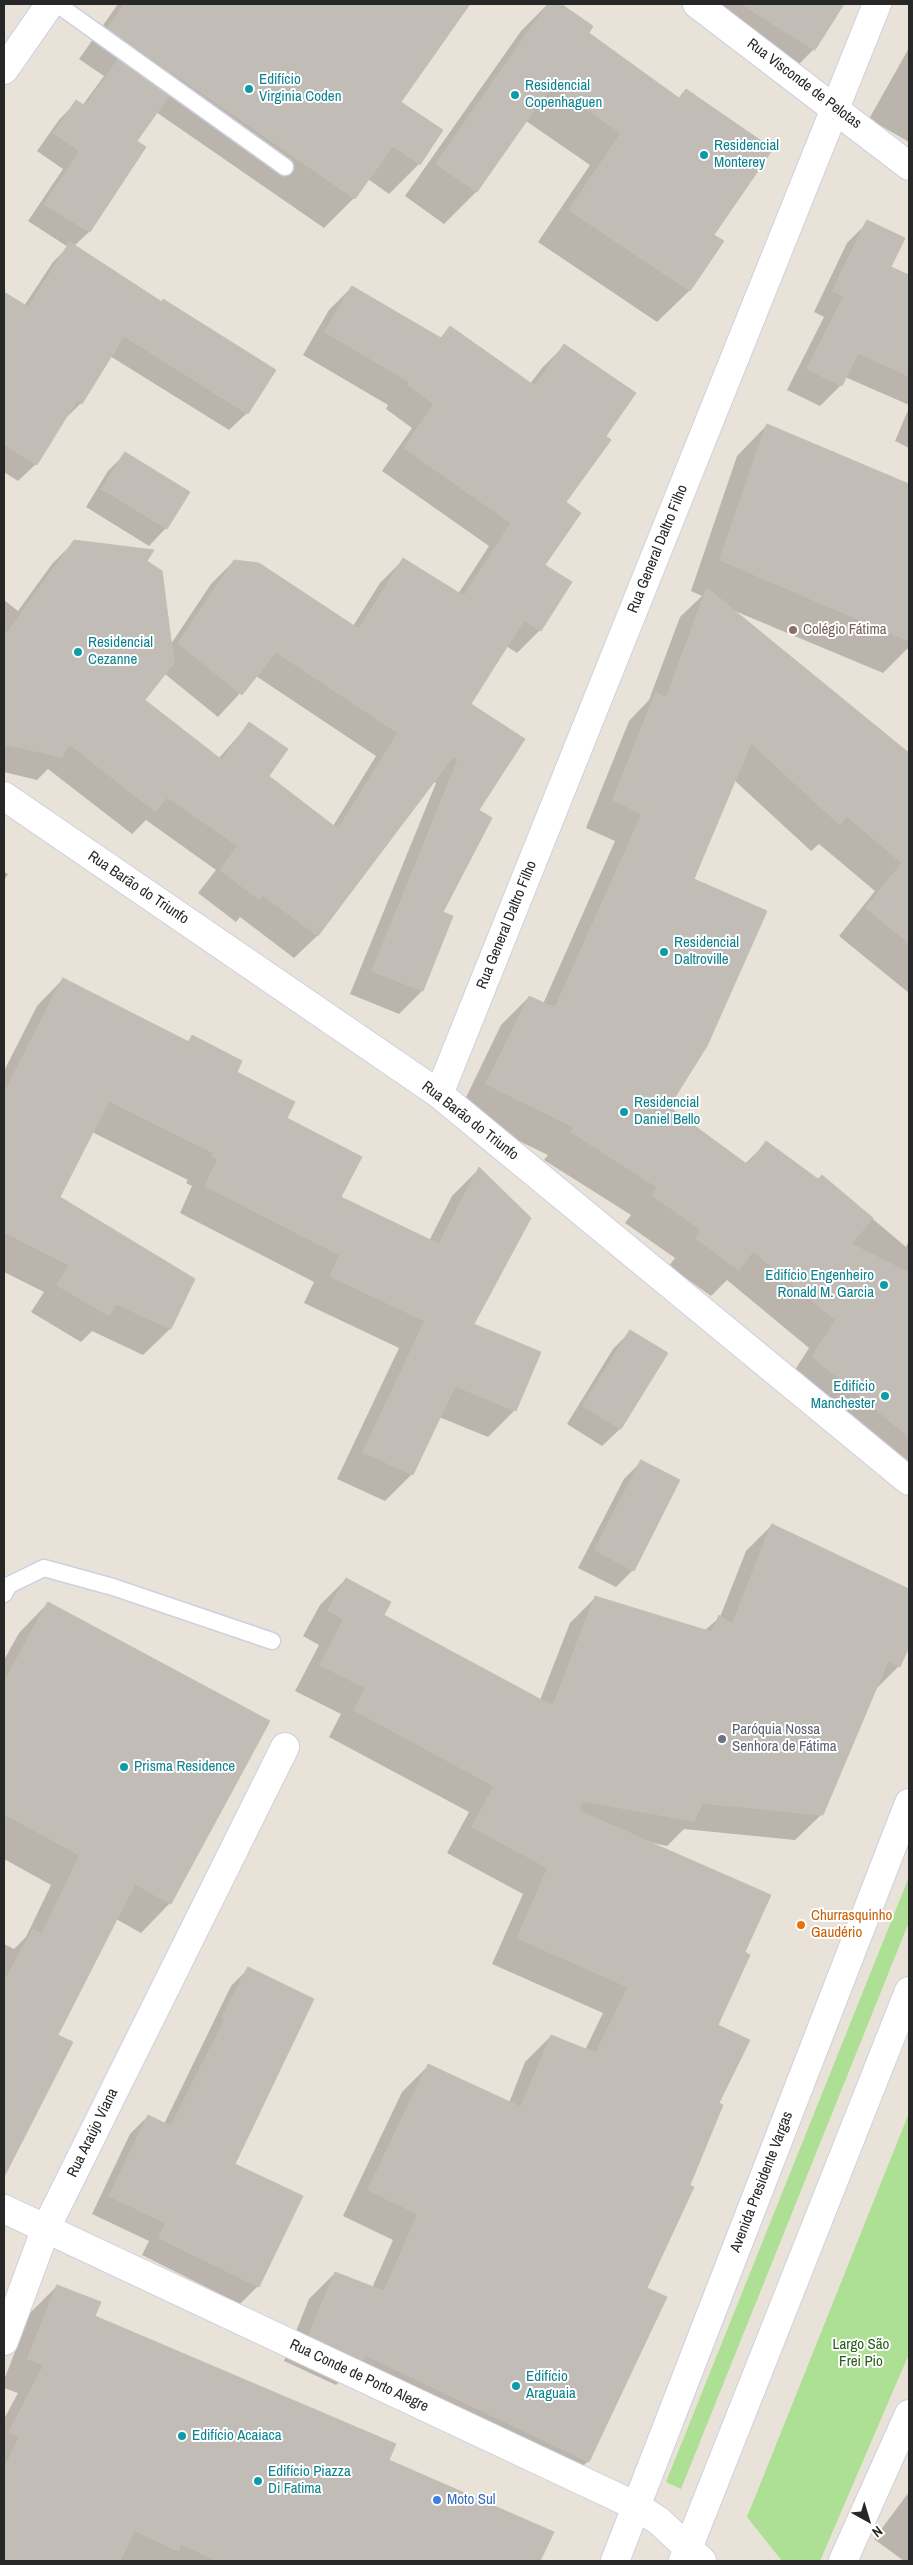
<!DOCTYPE html>
<meta charset="utf-8">
<style>
body{margin:0}
#map{position:relative;width:913px;height:2565px;overflow:hidden;background:#e9e2d8;font-family:"Archivo Narrow",sans-serif}
canvas{display:block}
.frame{position:absolute;inset:0;border:5px solid #272727;pointer-events:none}
.north{position:absolute;left:843px;top:2495px;width:50px;height:50px;-webkit-text-stroke:4px #fff;paint-order:stroke;rotate:141deg;font-size:14px;font-weight:700;line-height:20px;text-align:center;color:#272727}
.north::after{content:'';display:block;margin:auto;width:18px;height:22px;background:#272727;clip-path:polygon(50% 0,100% 100%,50% 72%,0 100%)}
</style>
<div id="map">
<canvas width="913" height="2565"></canvas>
<div class="frame"></div>
<div class="north">N</div>
</div>
<script>
const ctx = document.querySelector('canvas').getContext('2d');
ctx.lineJoin = 'round';
function fill(path, color) {
  ctx.fillStyle = color;
  ctx.fill(path, 'evenodd');
}
function stroke(path, color, width, dash) {
  ctx.strokeStyle = color;
  ctx.lineWidth = width;
  ctx.lineCap = dash ? 'butt' : 'round';
  ctx.setLineDash(dash || []);
  ctx.stroke(path);
}
function label(font, color, halo, rows, align = 'center') {
  ctx.font = font + ' "Archivo Narrow",sans-serif';
  ctx.lineWidth = 4;
  ctx.setLineDash([]);
  ctx.textBaseline = 'middle';
  ctx.strokeStyle = halo;
  ctx.fillStyle = color;
  for (const [text, x, y, turn = 0] of rows) {
    ctx.save();
    ctx.translate(x, y);
    ctx.rotate((+turn || 0) * Math.PI / 180);
    ctx.textAlign = isNaN(turn) ? turn : align;
    if (halo) ctx.strokeText(text, 0, 0);
    ctx.fillText(text, 0, 0);
    ctx.restore();
  }
}
const green = new Path2D(`
 M909 1877V1922L681 2489 666 2482Z
 M909 2113V2354L820 2561H782L747 2517Z`);
const shadow = new Path2D(`
 M118 4H468L399 102 419 164 389 194 368 179 354 198 324 228 156 112 135 141 145 148 89 232 74 246 247 413 229 430 110 356 81 403 63 421 36 464 18 481 4 472V293L24 306 53 262 68 247 28 221 63 169 37 151 59 120 76 102 82 106 104 76 79 59Z
 M548 4H559L592 27 587 34 678 99 686 91 712 235 722 241 689 291 657 322 538 242 590 165 526 121 476 192 444 224 405 196 521 31Z
 M694 4H842L814 49 793 70Z
 M909 48V142L869 119Z
 M868 222 890 268 909 277V405L845 377 841 385 820 406 787 390 824 317 814 312 847 243Z
 M352 287 440 339 450 328 530 384 542 368 565 345 604 437 564 503 543 565 540 630 517 653 506 646 470 704 477 811 441 912 451 917 422 991 399 1014 350 994 436 783 433 781 317 936 294 958 240 917 236 922 198 893 216 870 146 820 132 834 48 769 37 780 4 772V600L18 611 52 564 75 541 145 561 171 644 211 584 234 561 353 626 380 583 403 560 458 594 489 546 382 471 412 428 386 409 388 405 303 355 329 310ZM165 674 218 717 256 676 376 756 333 826 267 776 250 723 218 759 143 701Z
 M909 408V448L895 441Z
 M767 425 909 485V647L883 673 730 609 909 755V993L839 936 875 891 819 844 811 851 734 780 693 879 667 1107 745 1164 766 1143 818 1181 822 1176 906 1247 909 1240V1488L786 1384 809 1348 727 1280 711 1296 669 1266 675 1258 625 1223 631 1215 544 1160 548 1155 459 1112 501 1025 529 997 543 1004 615 841 586 828 629 721 649 700 680 617 702 596 691 591 737 456Z
 M126 453 166 528 149 546 86 507 108 471Z
 M4 872 8 874 4 880Z
 M63 979 187 1042 192 1037 235 1072 285 1119 340 1198 429 1241 452 1196 479 1169 472 1325 539 1353 515 1410 488 1437 439 1417 412 1474 385 1501 337 1479 399 1348 304 1303 314 1282 180 1213 192 1186 186 1183 188 1180 92 1132 58 1198 194 1280 170 1329 143 1355 92 1331 81 1342 31 1312 44 1292 4 1272V1071L37 1006Z
 M630 1332 666 1354 620 1429 602 1446 567 1424 613 1349Z
 M641 1462 633 1570 616 1587 578 1568 624 1479Z
 M772 1525 909 1591V1644L899 1666 874 1691 822 1814 795 1840 684 1829 667 1846 653 1843 743 1953 717 2026V2104L646 2289 588 2461 562 2487 340 2381 336 2385 284 2361 309 2299 335 2273 372 2288 393 2240 343 2216 402 2092 428 2066 509 2103 525 2062 551 2036 585 2050 603 2013 492 1964 523 1894 447 1853 469 1812 329 1737 341 1714 295 1691 319 1645 303 1636 320 1605 346 1579 382 1616 540 1700 570 1623 596 1597 704 1631 720 1617 746 1551Z
 M48 1603 170 1903 141 1933 116 1919 56 2035 17 2148 4 2161V1944L14 1949 26 1937 51 1885 4 1859V1660L19 1633Z
 M249 1968 233 2164 258 2286 240 2304 142 2255 149 2241 92 2214 130 2134 148 2116 164 2124 231 1986Z
 M57 2286 94 2317 387 2460 553 2533 539 2561H4V2419L18 2393 4 2388V2380L30 2313Z
 M909 2492V2561H904L874 2539Z`);
const building = new Path2D(`
 M125 4H470L401 102 443 130 420 165 393 146 355 199 108 28Z
 M548 4H561L593 26 589 33 679 98 686 89 773 149 714 235 724 241 690 291 569 210 621 133 552 85 477 192 436 164Z
 M742 4H844L815 50Z
 M118 60 169 96 137 141 146 147 90 232 44 204 80 151 53 133 76 100 85 106Z
 M867 220 905 238 891 267 909 275V376L858 353 842 386 807 369 844 296 833 291Z
 M70 242 162 302 163 299 276 370 248 414 124 336 82 404 77 400 37 465 4 444V292L28 307Z
 M352 286 441 338 450 326 535 386 564 344 636 393 606 436 611 440 566 502 581 513 545 565 572 582 541 631 524 620 471 704 525 739 479 810 492 818 443 912 453 916 423 991 372 971 458 760 453 757 318 936 263 895 260 900 220 870 238 846 167 797 156 812 69 744 62 757 4 744V637L74 540 154 550 147 561 162 571 174 663 145 700 222 760 249 722 288 749 269 776 338 829 398 733 276 652 242 695 178 643 234 560 259 563 359 629 403 558 464 596 511 523 404 448 434 404 408 385 410 382 325 332Z
 M767 424 909 484V641L720 560Z
 M125 452 190 492 167 529 102 489Z
 M707 588 909 753V943L866 908 902 863 847 816 840 825 751 743 694 879 767 911 707 1046 669 1107 748 1165 766 1141 818 1179 822 1175 873 1218 851 1244 909 1273V1437L812 1356 836 1320 753 1251 739 1270 696 1238 701 1230 652 1195 657 1187 571 1132 574 1127 486 1084 529 996 555 1008 642 814 613 800 656 692 666 698Z
 M63 978 189 1042 192 1035 242 1061 237 1072 295 1102 287 1118 362 1157 341 1197 439 1244 479 1167 531 1218 474 1324 541 1352 516 1411 455 1386 413 1475 363 1452 425 1321 330 1276 340 1255 205 1186 218 1159 212 1156 214 1153 109 1101 60 1197 195 1279 171 1329 116 1304 109 1316 57 1285 69 1265 4 1232V1094Z
 M630 1330 668 1353 621 1429 583 1406Z
 M641 1460 680 1480 634 1571 595 1550Z
 M772 1524 909 1589V1647L900 1667 888 1661 823 1815 702 1803 694 1821 582 1801 579 1811 771 1895 745 1952 750 1955 718 2025 750 2040 719 2103 723 2105 690 2185 694 2187 647 2288 667 2297 589 2462 365 2355 363 2360 309 2335 335 2272 384 2291 418 2214 368 2190 428 2064 521 2107 551 2035 596 2053 628 1987 517 1938 548 1868 472 1827 494 1786 354 1710 366 1688 320 1665 344 1619 328 1610 346 1578 391 1602 384 1615 553 1706 595 1596 712 1632 719 1615 732 1624Z
 M48 1602 270 1721 171 1904 135 1884 58 2035 73 2042 4 2177V1982L33 1929 42 1934 80 1855 4 1814V1683Z
 M248 1967 314 1999 235 2164 303 2196 259 2287 159 2238 166 2223 109 2196 148 2115 171 2126 225 2019 222 2018Z
 M57 2285 101 2302 95 2316 396 2444 389 2460 554 2532 540 2561H218L181 2544 178 2551 134 2530 120 2561H4V2470L19 2437 9 2432 44 2365 28 2359Z`);
const service = new Path2D(`
 M57 4 285 167
 M4 1594 9 1585 44 1568 113 1587 272 1641`);
const minor = new Path2D(`
 M4 70 50 4
 M439 1094 877 4
 M4 2209 636 2506 659 2521 702 2561
 M4 2341 46 2228 285 1747
 M843 2561 909 2414`);
const tertiary = new Path2D(`
 M697 4 909 166
 M4 796 439 1094 909 1481`);
const secondary = new Path2D(`
 M615 2561 909 1803
 M683 2561 909 1991`);
const markers = [
 [249,89,5,"#0f9aa8"],
 [515,95,5,"#0f9aa8"],
 [704,155,5,"#0f9aa8"],
 [793,630,5,"#8d6e63"],
 [78,652,5,"#0f9aa8"],
 [664,952,5,"#0f9aa8"],
 [624,1112,5,"#0f9aa8"],
 [884,1285,5,"#0f9aa8"],
 [885,1396,5,"#0f9aa8"],
 [722,1739,5,"#6b7280"],
 [124,1767,5,"#0f9aa8"],
 [801,1925,5,"#e8710a"],
 [516,2386,5,"#0f9aa8"],
 [182,2436,5,"#0f9aa8"],
 [258,2481,5,"#0f9aa8"],
 [437,2500,5,"#3f7fe0"]
];
const cultureNames = [
 ["Edifício",259,80],
 ["Virginia Coden",259,97],
 ["Residencial",525,86],
 ["Copenhaguen",525,103],
 ["Residencial",714,146],
 ["Monterey",714,163],
 ["Residencial",88,643],
 ["Cezanne",88,660],
 ["Residencial",674,943],
 ["Daltroville",674,960],
 ["Residencial",634,1103],
 ["Daniel Bello",634,1120],
 ["Edifício Engenheiro",874,1276,"right"],
 ["Ronald M. Garcia",874,1293,"right"],
 ["Edifício",875,1387,"right"],
 ["Manchester",875,1404,"right"],
 ["Prisma Residence",134,1767],
 ["Edifício",526,2377],
 ["Araguaia",526,2394],
 ["Edifício Acaiaca",192,2436],
 ["Edifício Piazza",268,2472],
 ["Di Fatima",268,2489]
];
const streetNames = [
 ["Rua Visconde de Pelotas",804,84,37],
 ["Rua General Daltro Filho",658,549,-68],
 ["Rua Barão do Triunfo",138,888,34],
 ["Rua General Daltro Filho",507,925,-68],
 ["Rua Barão do Triunfo",470,1121,38],
 ["Rua Araújo Viana",93,2133,-64],
 ["Avenida Presidente Vargas",762,2182,-69],
 ["Rua Conde de Porto Alegre",359,2376,25]
];
const educationNames = [
 ["Colégio Fátima",803,630]
];
const worshipNames = [
 ["Paróquia Nossa",732,1730],
 ["Senhora de Fátima",732,1747]
];
const foodNames = [
 ["Churrasquinho",811,1916],
 ["Gaudério",811,1933]
];
const parkNames = [
 ["Largo São",861,2345],
 ["Frei Pio",861,2362]
];
const shopNames = [
 ["Moto Sul",447,2500]
];
fill(green, '#ade094');
fill(shadow, '#0003');
fill(building, '#c1bcb5');
stroke(building, '#c4beb2', 1);
stroke(service, '#cdd0e0', 19);
stroke(minor, '#cdd0e0', 30);
stroke(tertiary, '#cdd0e0', 30);
stroke(secondary, '#cdd0e0', 30);
stroke(service, '#fff', 16);
stroke(minor, '#fff', 28);
stroke(tertiary, '#fff', 28);
stroke(secondary, '#fff', 28);
for (const [x, y, r, color] of markers) {
  const dot = new Path2D();
  dot.arc(x, y, r, 0, 2 * Math.PI);
  ctx.fillStyle = color;
  ctx.fill(dot);
  stroke(dot, '#fff', 2);
}
label('15px', '#0d838f', '#fff', cultureNames, 'left');
label('15px', '#272727', '#fff', streetNames);
label('15px', '#785e54', '#fff', educationNames, 'left');
label('15px', '#5b616d', '#fff', worshipNames, 'left');
label('15px', '#c56008', '#fff', foodNames, 'left');
label('15px', '#27601a', '#fff', parkNames);
label('15px', '#366cbe', '#fff', shopNames, 'left');
</script>
